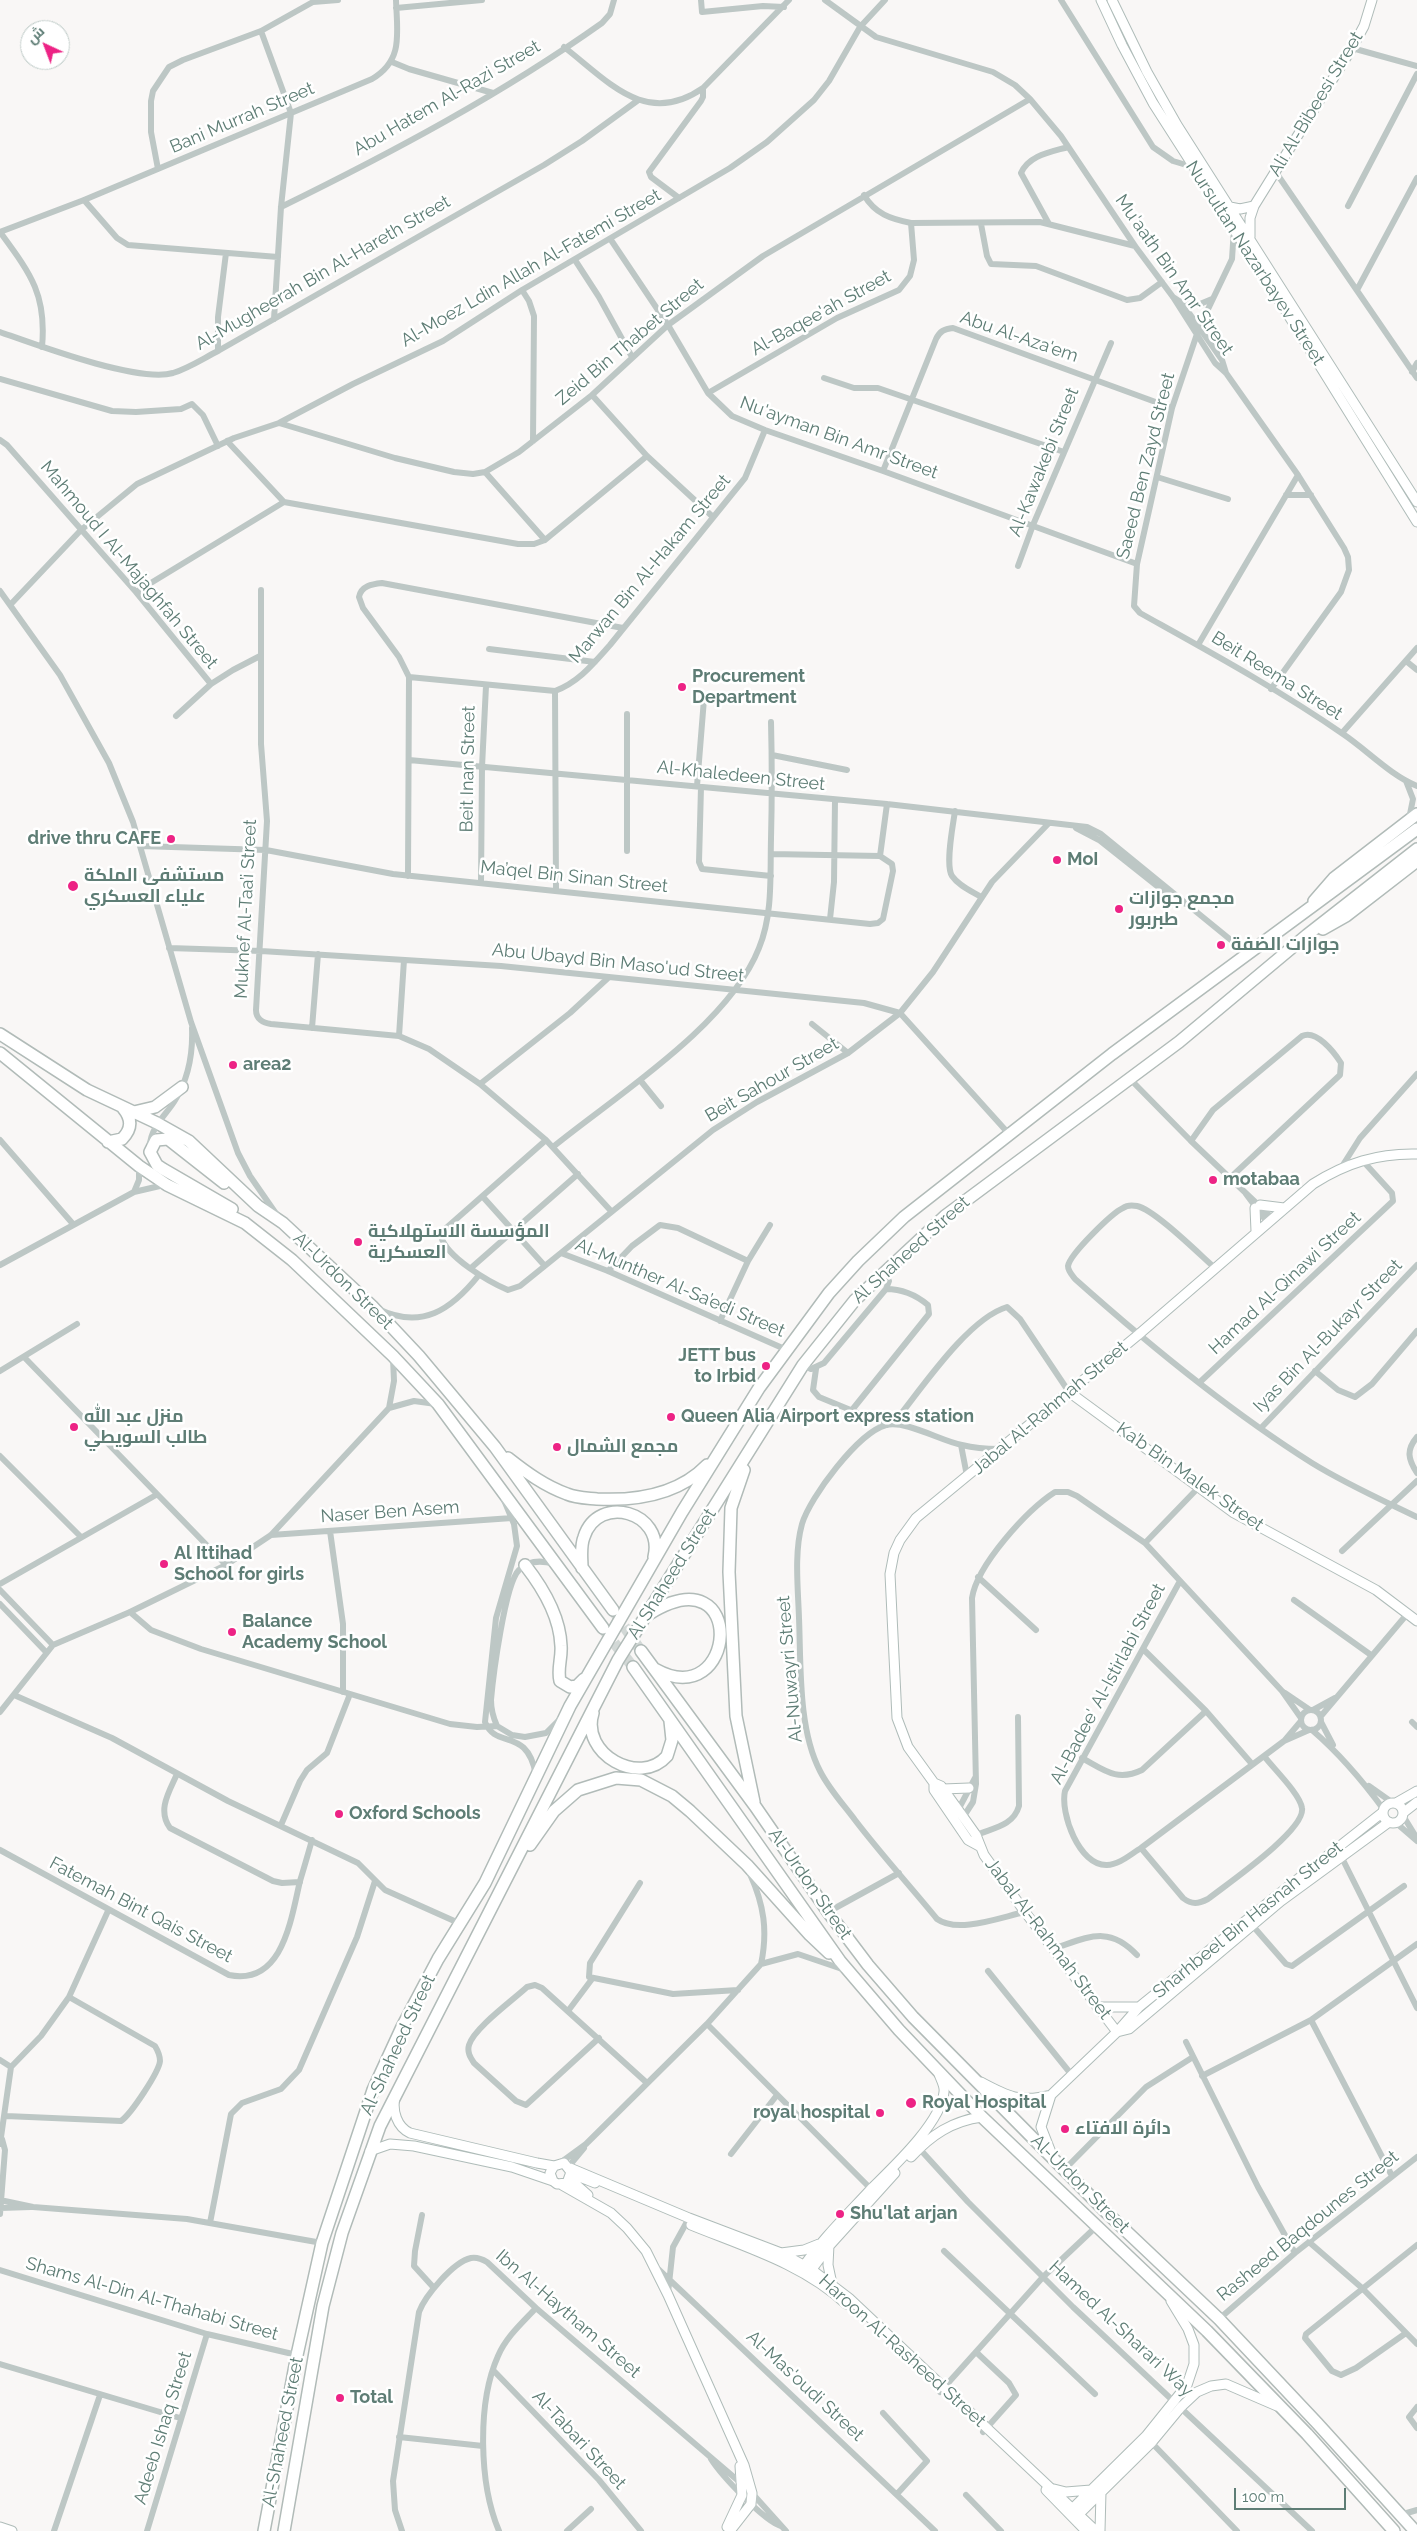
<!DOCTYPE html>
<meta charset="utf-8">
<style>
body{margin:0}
#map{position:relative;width:1417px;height:2531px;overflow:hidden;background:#f9f7f6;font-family:Raleway,Cairo,sans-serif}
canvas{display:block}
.north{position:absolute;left:20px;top:20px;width:50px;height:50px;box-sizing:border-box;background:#fff;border:1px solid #bfcbc8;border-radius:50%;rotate:317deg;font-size:14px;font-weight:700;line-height:20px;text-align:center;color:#5e7d75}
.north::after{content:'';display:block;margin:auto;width:18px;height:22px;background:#ed2385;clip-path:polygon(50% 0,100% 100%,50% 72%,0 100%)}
.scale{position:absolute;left:1234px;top:2488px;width:112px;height:22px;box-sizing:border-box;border:2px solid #5e7d75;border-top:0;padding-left:6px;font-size:15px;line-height:18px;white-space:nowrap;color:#5e7d75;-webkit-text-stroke:4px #fff;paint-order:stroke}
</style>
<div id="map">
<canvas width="1417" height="2531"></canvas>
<div class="north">ش</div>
<div class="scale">100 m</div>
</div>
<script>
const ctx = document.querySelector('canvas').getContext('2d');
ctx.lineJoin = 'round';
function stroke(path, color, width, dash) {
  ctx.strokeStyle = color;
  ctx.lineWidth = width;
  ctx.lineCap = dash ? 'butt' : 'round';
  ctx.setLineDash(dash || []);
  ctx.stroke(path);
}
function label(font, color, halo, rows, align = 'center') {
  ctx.font = font + ' Raleway,Cairo,sans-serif';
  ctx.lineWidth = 5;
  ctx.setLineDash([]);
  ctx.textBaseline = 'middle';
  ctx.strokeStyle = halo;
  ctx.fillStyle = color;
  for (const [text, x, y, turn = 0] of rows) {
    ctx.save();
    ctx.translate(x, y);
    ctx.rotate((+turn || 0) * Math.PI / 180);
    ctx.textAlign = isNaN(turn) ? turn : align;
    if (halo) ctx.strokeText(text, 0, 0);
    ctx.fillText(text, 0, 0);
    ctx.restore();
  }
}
const highwayTunnel = new Path2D(`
 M615 1613 641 1651
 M604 1630 633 1667`);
const street = new Path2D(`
 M701 0 702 12 763 6 784 7
 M825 0 876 37 993 72 1015 85 1030 99 1061 136 1135 246 1173 297 1215 363 1226 373 1298 475 1344 548 1348 557 1349 570 1341 592 1271 689
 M1061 0 1153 147 1173 161 1193 167
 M396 8 482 0
 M261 31 291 113 281 207 274 319
 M564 47C608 81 646 128 703 88L789 0
 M1352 48 1417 66
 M392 62 409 69 493 93
 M158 169 151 132V101L153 91 169 67 183 60 261 31 313 2 338 0
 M1275 171 1417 378
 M864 195C875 214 891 219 911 223
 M679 198 651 177 649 172 701 101 703 97V88
 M84 200 117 238 128 245 278 257
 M1348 206 1417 74
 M281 207C391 153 502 94 602 23L610 14 614 0
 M981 224 987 256 991 264 1036 266 1127 300 1140 298 1162 282
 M1049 224 1021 173C1029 155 1051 152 1068 147
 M1234 228 1232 259 1199 328 1172 408 1137 564 1134 606 1140 613C1208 651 1278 689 1343 734 1367 750 1390 775 1417 786
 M0 232 84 200 372 79C404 60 397 33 396 0
 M0 232C30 273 47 294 42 347
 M611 240 668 325 708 393 732 416 765 430 883 471 1137 564
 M575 260 599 297 632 357
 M522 290 529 301 534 316 533 441
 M1357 290 1417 178
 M1173 297 1182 303 1222 360 1226 373
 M1182 303 1200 304 1212 299
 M0 332C37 345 138 383 173 373 189 368 204 358 218 351L544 165 582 141 637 101
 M218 351V317L226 253
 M1412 372 1417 363
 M824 378 854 388H878L1064 452
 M0 379 112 411 136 412 181 409 192 404 203 415 218 446
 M708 393 837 318 899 290 910 276 914 260 911 223 1040 222 1135 246
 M592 395 647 456 713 517
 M279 423 395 458 454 472 473 474 485 472 519 452 592 395 668 325 763 256 1030 99
 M0 440 7 445 136 592 211 684 233 670 260 656
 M227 441 284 502 518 544H534L545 540 647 456
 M883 471 936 339C940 331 944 329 953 328L1172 408
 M485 472 545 540
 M1157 477 1228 499
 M1286 495H1311
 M1018 566 1033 525 1111 343
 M261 590V744L267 821 256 1010C256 1019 263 1023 271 1024L399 1036 429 1049 480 1084 546 1140 611 1211
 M0 591 60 675 109 763 133 822 191 1022 238 1153 250 1176 277 1215
 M136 592 284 502
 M11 604 81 530 137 484 234 438 279 423 353 384 443 341 522 290 730 168 767 142 814 100 829 81 860 27 885 0
 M1198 645 1298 475
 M489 649 595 662
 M1406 661 1417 670
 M409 677 555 691C579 682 593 664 610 645L745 478 765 430
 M555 691 556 890
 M627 714V851
 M176 716 211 684
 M1342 733 1417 648
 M772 755 847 770
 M409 760 887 804 1087 827 1101 834 1248 954
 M1406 781 1413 799 1409 819
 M697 786 704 699
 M701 787 699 862 702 869 771 876
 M955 811C953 825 945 865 952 876 959 886 971 891 981 897
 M1076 828 1099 840 1172 898 1186 904
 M140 846 266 850 393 874 870 924 878 923 883 919 893 871 892 864 880 856 771 854
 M880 856 887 804
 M408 876 409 677 399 657 363 608 359 597C361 586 372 584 382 583L623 628
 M481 883 482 767 486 686
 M830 919 834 882 835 800
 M169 948 261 951 501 966 864 1003 900 1013 1009 1134
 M812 1024 848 1053
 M312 1028 318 954
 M399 1036 404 960
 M1130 1079 1191 1141 1272 1218
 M640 1080 661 1106
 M480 1084 570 1013 608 978
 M0 1140 73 1224
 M546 1140 445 1229 441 1236C446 1257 489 1282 508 1290L520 1286 713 1130 757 1102 848 1053 900 1013 933 972 992 882 1049 823
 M1191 1141 1213 1110 1302 1036C1316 1029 1334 1052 1341 1063L1340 1075 1230 1178
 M150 1145C151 1127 165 1116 174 1102 188 1080 193 1054 192 1028
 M553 1147C617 1095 729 1025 759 948 773 914 770 876 771 839 772 800 772 761 771 722
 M1341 1168 1360 1138 1417 1074
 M134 1192 139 1180V1166
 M1246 1194 1267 1222
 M483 1197 544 1265
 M561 1253 608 1271 787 1350
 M0 1265 134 1192 164 1185
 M471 1268 578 1174
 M1215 1268C1199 1254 1155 1210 1137 1206 1132 1205 1127 1205 1123 1208 1112 1213 1070 1254 1068 1266 1068 1271 1072 1275 1075 1279 1149 1345 1228 1410 1312 1463 1346 1484 1382 1500 1417 1517
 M608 1271 632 1246 660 1225 678 1228 748 1261
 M378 1309C422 1330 451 1310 479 1275
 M720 1321 748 1261 770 1225
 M24 1357 226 1565
 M803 1365 811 1369 824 1363 886 1289 889 1281 885 1271
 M816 1369 813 1390 819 1397 887 1425
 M0 1371 77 1324
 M1315 1371 1338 1390 1355 1397 1372 1384 1417 1331
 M1200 1382 1393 1201 1392 1193 1362 1160
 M389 1408 394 1381 393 1358
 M852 1410 929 1314 928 1305C916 1295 902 1289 886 1289
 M893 1424C920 1391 967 1319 1007 1307L1020 1319 1069 1392
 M1261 1428 1417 1265
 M1417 1437C1406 1450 1408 1459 1417 1473
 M961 1445 967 1476
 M999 1449C987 1449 974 1448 962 1445 941 1441 906 1420 886 1425 858 1433 810 1497 802 1524 794 1553 798 1588 799 1618 801 1665 798 1729 820 1771 829 1789 843 1804 855 1820 881 1854 910 1886 937 1919 958 1934 1001 1917 1025 1912
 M0 1456 81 1537
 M504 1500 514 1524 517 1546 496 1618 485 1722C496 1750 527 1726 536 1775
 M330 1531 343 1624V1692
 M271 1535 512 1518
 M1145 1543 1198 1488
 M1342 1551 1417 1481
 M978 1577 1036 1630
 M1180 1581 1065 1791C1060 1813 1079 1866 1107 1865 1119 1865 1131 1854 1141 1848L1284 1741 1309 1730
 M0 1584 156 1495
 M0 1590 53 1645
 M1294 1600 1371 1655
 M0 1604 46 1652
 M130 1612 151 1630 201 1649 450 1724 477 1727 497 1726 512 1735 525 1737 546 1733 559 1720
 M1143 1649 1206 1711 1252 1764
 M1285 1693 1310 1710
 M14 1695 112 1738 228 1801 358 1863 385 1890 461 1924
 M1301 1720a10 10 0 1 1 20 0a10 10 0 1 1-20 0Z
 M1313 1710 1335 1698
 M0 1712 53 1645 130 1612 226 1565 271 1535 389 1408 414 1401 436 1404
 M1321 1716 1408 1613
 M1321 1722 1333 1745
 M1412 1722 1417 1727
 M497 1726C493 1717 491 1709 491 1700 493 1677 505 1583 519 1570 529 1560 541 1560 554 1564
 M1312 1730C1340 1754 1362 1780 1384 1810
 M1285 1740 1301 1721
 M1082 1758C1104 1770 1117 1782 1142 1770L1206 1711
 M177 1774C169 1792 157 1810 170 1828L273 1881 282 1883 300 1882
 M1369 1786 1393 1803
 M957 1812 975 1778
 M1402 1814 1416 1837
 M962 1819 973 1802 976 1784 972 1598C977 1565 1027 1510 1055 1492H1068L1077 1496 1145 1543 1282 1691 1301 1718
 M1395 1822 1417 1841
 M281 1825 300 1781 307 1770 327 1753 350 1694
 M974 1836C991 1828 1013 1827 1019 1806L1018 1717
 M1141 1848 1183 1898C1192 1905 1198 1904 1208 1899 1227 1884 1306 1830 1302 1808 1300 1794 1273 1768 1264 1756
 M0 1850 229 1975C283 1986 291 1919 300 1881 304 1868 308 1854 312 1840
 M1341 1856 1417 2008
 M750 1874C764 1905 768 1931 761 1964
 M640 1883 590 1963 589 1977 673 1994 738 1990
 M828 1912 899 1873
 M1252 1925 1286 1964 1292 1966 1404 1886
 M1052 1949C1087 1938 1108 1924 1137 1955
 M988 1971 1071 2074
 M568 2011 592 1979
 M1311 2020 1392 2176
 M707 2024 873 2191
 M599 2038 526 2105 516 2101 474 2063C470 2057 467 2052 469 2045 474 2028 513 2000 527 1987L535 1985 542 1988 647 2083
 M1186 2042 1258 2187 1295 2253
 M0 2060 11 2067
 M1202 2076 1311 2020 1417 1944
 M6 2116 121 2121C131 2114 159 2072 160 2061 160 2055 158 2051 155 2046L69 1997
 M0 2144 11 2067 41 2036 69 1997 108 1911
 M917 2146 968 2202 1073 2307 1312 2531
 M731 2154 777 2095
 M560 2163 586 2144 707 2024 761 1964 798 1954 845 1970
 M569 2166 584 2148
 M1064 2170 1146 2087 1193 2057
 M0 2200 33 2207 187 2219 322 2243
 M0 2208 31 2207
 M0 2214 5 2150 2 2139
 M422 2215 415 2251 414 2266 434 2288
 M210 2223 231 2114 242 2103 281 2089 299 2070 357 1937 375 1881
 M1309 2242 1362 2288 1417 2344
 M944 2251 1095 2394
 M656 2267 935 2531
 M0 2270 207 2334 297 2355
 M668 2293 673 2247 689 2218
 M1219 2319 1295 2253 1417 2157
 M1406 2333 1356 2368 1341 2375 1332 2371 1305 2338 1306 2334 1417 2245
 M976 2352 1009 2383 1016 2395 983 2432
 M0 2364 180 2418
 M493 2370 599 2480 641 2531
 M940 2392 1043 2277 1098 2225
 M1417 2407 1409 2417 1417 2428
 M883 2413 927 2461 897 2494
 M399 2437 483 2446
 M1149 2440 1237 2531
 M711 2459C721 2475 764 2521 781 2526
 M751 2492 786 2531
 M966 2495 1001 2531
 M1400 2515 1417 2510
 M54 2531 100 2395
 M147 2531 207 2334
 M402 2531 395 2510 393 2481 419 2312C425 2296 453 2262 471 2258 477 2257 482 2259 487 2262L536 2308 742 2484
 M499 2531C479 2484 477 2403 498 2356 506 2337 523 2322 536 2308
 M567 2531 591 2509`);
const secondary = new Path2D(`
 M1101 0 1122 45 1153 103 1274 292 1417 522
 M1112 0 1147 72 1177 125 1417 502
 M1230 207 1240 209 1254 206
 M1250 237V218L1254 206 1352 48 1364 26 1372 0
 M1260 1205 1284 1208
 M1255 1208 1256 1231
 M1069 1392 1234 1513 1376 1590 1417 1621
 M934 1783V1790L968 1840 979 1846
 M943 1789 969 1788
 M1396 1803 1417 1791
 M1383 1813a10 10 0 1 1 20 0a10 10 0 1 1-20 0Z
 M1403 1813 1417 1802
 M1097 2007H1138
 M1117 2032 1025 1912 984 1855 976 1835 959 1811 941 1786 934 1783 908 1747 897 1718 890 1574 894 1553 900 1540 916 1518 1138 1335 1313 1184C1346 1163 1378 1153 1417 1154
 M1117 2032 1129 2029 1281 1901 1389 1822
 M981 2082C1007 2096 1020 2103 1051 2095
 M395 2097C392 2111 397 2127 410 2133L537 2163 554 2166 564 2163 571 2172 567 2183 557 2184 553 2181 550 2173 554 2166
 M370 2151 390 2144 414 2146 512 2167 553 2181
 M1052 2155 1041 2127 1051 2095 1117 2032 1139 2007 1275 1897 1383 1812
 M911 2157C931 2135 952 2121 982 2117
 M570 2168 689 2218 781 2253 811 2269 849 2298 1096 2531
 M572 2174 595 2183
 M570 2179 588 2195
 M562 2185 611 2213 627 2228 646 2251 668 2295 744 2465 752 2493 751 2504 730 2531
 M691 2225C745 2247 803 2264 846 2304
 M829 2245 828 2265 832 2284
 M781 2253 804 2250 819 2244
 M801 2270C820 2241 847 2215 871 2189 892 2168 941 2123 944 2092 945 2086 941 2080 939 2074
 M809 2273 830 2245 895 2173
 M1054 2489 1066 2492 1091 2490
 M1046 2490 1086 2531
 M1069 2512 1146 2436 1187 2385 1194 2364V2345L1188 2329 1171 2301
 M1075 2518 1152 2442 1181 2407 1197 2392 1211 2386 1226 2384 1277 2406
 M0 2527 12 2531
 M727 2527 742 2495 740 2466
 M1100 2531 1101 2492`);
const highway = new Path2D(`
 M1314 901 1334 878 1417 814
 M1323 929 1346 916 1417 861
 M0 1034 87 1090 157 1123 189 1141 258 1206 283 1223 372 1306 419 1356 495 1447 613 1610
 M0 1053 139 1166 167 1185 245 1223 292 1260 330 1296 393 1356 438 1404 603 1628
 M134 1112 155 1107 182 1087
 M108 1142 122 1139C132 1129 132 1119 123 1108
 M224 1183 168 1139 156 1140 150 1152 157 1165 163 1169 232 1209
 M508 1458C527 1473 545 1486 567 1494 576 1498 588 1498 597 1499 637 1501 678 1495 707 1465
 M744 1470 731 1508 729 1572 736 1716 754 1802
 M525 1565C543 1588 560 1616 561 1646 562 1658 557 1669 560 1681L570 1687 577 1686 584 1679
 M582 1568C582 1558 580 1547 584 1537 598 1493 665 1512 654 1557
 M649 1614C749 1552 737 1715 655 1669
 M641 1651 755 1806 828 1912 868 1965 913 2017 1107 2213 1219 2319 1317 2423 1415 2531
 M633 1667 840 1961 899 2030 982 2117 1207 2331 1307 2434 1394 2531
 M593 1713C580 1754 640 1787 667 1756L672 1740 670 1721
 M530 1845 554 1811 578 1790 616 1778 641 1780 672 1796 690 1811 747 1865 810 1935 829 1953
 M264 2531 297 2355 322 2243 373 2090 402 2027 438 1959 485 1883 570 1706 682 1512 759 1388 829 1293 858 1261 904 1217 1112 1054 1417 829
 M284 2531 323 2306 342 2233 380 2126 618 1660 803 1365 855 1300 945 1216 1179 1042 1307 935 1417 849`);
const markers = [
 [682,687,5,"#ed2385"],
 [171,839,5,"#ed2385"],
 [1057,860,5,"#ed2385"],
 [73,886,6,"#ed2385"],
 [1119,909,5,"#ed2385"],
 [1221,945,5,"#ed2385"],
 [233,1065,5,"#ed2385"],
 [1213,1180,5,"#ed2385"],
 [358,1242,5,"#ed2385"],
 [766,1366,5,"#ed2385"],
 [671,1417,5,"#ed2385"],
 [74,1427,5,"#ed2385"],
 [557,1447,5,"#ed2385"],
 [164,1564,5,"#ed2385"],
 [232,1632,5,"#ed2385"],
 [339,1814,5,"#ed2385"],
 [911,2103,6,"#ed2385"],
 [880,2113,5,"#ed2385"],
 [1065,2129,5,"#ed2385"],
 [840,2214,5,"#ed2385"],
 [340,2398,5,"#ed2385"]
];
const streetNames = [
 ["Abu Hatem Al-Razi Street",447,98,-30],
 ["Ali Al-Bibeesi Street",1316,104,-59],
 ["Bani Murrah Street",242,118,-23],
 ["Nursultan Nazarbayev Street",1255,263,57],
 ["Al-Moez Ldin Allah Al-Fatemi Street",531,268,-30],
 ["Al-Mugheerah Bin Al-Hareth Street",323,273,-30],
 ["Mu'aath Bin Amr Street",1174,275,55],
 ["Al-Baqee'ah Street",821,313,-29],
 ["Abu Al-Aza'em",1019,337,19],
 ["Zeid Bin Thabet Street",630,342,-40],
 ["Nu'ayman Bin Amr Street",839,438,20],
 ["Al-Kawakebi Street",1044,462,-68],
 ["Saeed Ben Zayd Street",1146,466,-76],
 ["Mahmoud I Al-Majaghfah Street",129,565,50],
 ["Marwan Bin Al-Hakam Street",650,569,-50],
 ["Beit Reema Street",1277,676,32],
 ["Beit Inan Street",468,769,-89],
 ["Al-Khaledeen Street",741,776,6],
 ["Ma’qel Bin Sinan Street",574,877,6],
 ["Muknef Al-Taa’i Street",246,909,-87],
 ["Abu Ubayd Bin Maso'ud Street",618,963,6],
 ["Beit Sahour Street",772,1080,-30],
 ["Al Shaheed Street",911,1250,-42],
 ["Al-Urdon Street",343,1281,44],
 ["Hamad Al-Qinawi Street",1285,1283,-43],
 ["Al-Munther Al-Sa’edi Street",680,1288,23],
 ["Iyas Bin Al-Bukayr Street",1328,1336,-46],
 ["Jabal Al-Rahmah Street",1050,1408,-40],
 ["Ka’b Bin Malek Street",1190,1477,35],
 ["Naser Ben Asem",390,1512,-4],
 ["Al Shaheed Street",672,1574,-58],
 ["Al-Nuwayri Street",790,1669,-95],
 ["Al-Badee' Al-Istirlabi Street",1108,1684,-62],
 ["Al-Urdon Street",810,1884,55],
 ["Fatemah Bint Qais Street",141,1910,28],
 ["Sharhbeel Bin Hasnah Street",1248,1920,-39],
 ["Jabal Al-Rahmah Street",1048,1939,53],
 ["Al-Shaheed Street",398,2045,-65],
 ["Al-Urdon Street",1080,2184,45],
 ["Rasheed Baqdounes Street",1308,2226,-39],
 ["Shams Al-Din Al-Thahabi Street",152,2299,16],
 ["Ibn Al-Haytham Street",568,2314,41],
 ["Hamed Al-Sharari Way",1121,2329,43],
 ["Haroon Al-Rasheed Street",902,2351,42],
 ["Al-Mas'oudi Street",805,2386,43],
 ["Adeeb Ishaq Street",163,2428,-73],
 ["Al-Shaheed Street",283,2432,-79],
 ["Al-Tabari Street",579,2440,47]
];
const poiNames = [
 ["Procurement",692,677],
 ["Department",692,698],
 ["drive thru CAFE",161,839,"right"],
 ["MoI",1067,860],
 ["مستشفى الملكة",84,876],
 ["علياء العسكري",84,897],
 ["مجمع جوازات",1129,899],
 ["طبربور",1129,920],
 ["جوازات الضفة",1231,945],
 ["area2",243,1065],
 ["motabaa",1223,1180],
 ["المؤسسة الاستهلاكية",368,1232],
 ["العسكرية",368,1253],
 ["JETT bus",756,1356,"right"],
 ["to Irbid",756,1377,"right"],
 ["منزل عبد الله",84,1417],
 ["طالب السويطي",84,1438],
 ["Queen Alia Airport express station",681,1417],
 ["مجمع الشمال",567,1447],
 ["Al Ittihad",174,1554],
 ["School for girls",174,1575],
 ["Balance",242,1622],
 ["Academy School",242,1643],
 ["Oxford Schools",349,1814],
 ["Royal Hospital",922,2103],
 ["royal hospital",870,2113,"right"],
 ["دائرة الافتاء",1075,2129],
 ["Shu'lat arjan",850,2214],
 ["Total",350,2398]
];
stroke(highwayTunnel, '#d2d8d6', 11, [11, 5.5]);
stroke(secondary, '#afbcb9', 11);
stroke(highway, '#b1bbb8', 14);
stroke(street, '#bdc7c5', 6);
stroke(secondary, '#fff', 9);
stroke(highway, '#fff', 11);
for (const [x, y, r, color] of markers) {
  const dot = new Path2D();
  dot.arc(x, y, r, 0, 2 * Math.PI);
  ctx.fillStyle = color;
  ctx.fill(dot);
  stroke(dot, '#fff', 2);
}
label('18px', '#5e7d75', '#fff', streetNames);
label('bold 18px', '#5e7d75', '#fff', poiNames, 'left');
</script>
